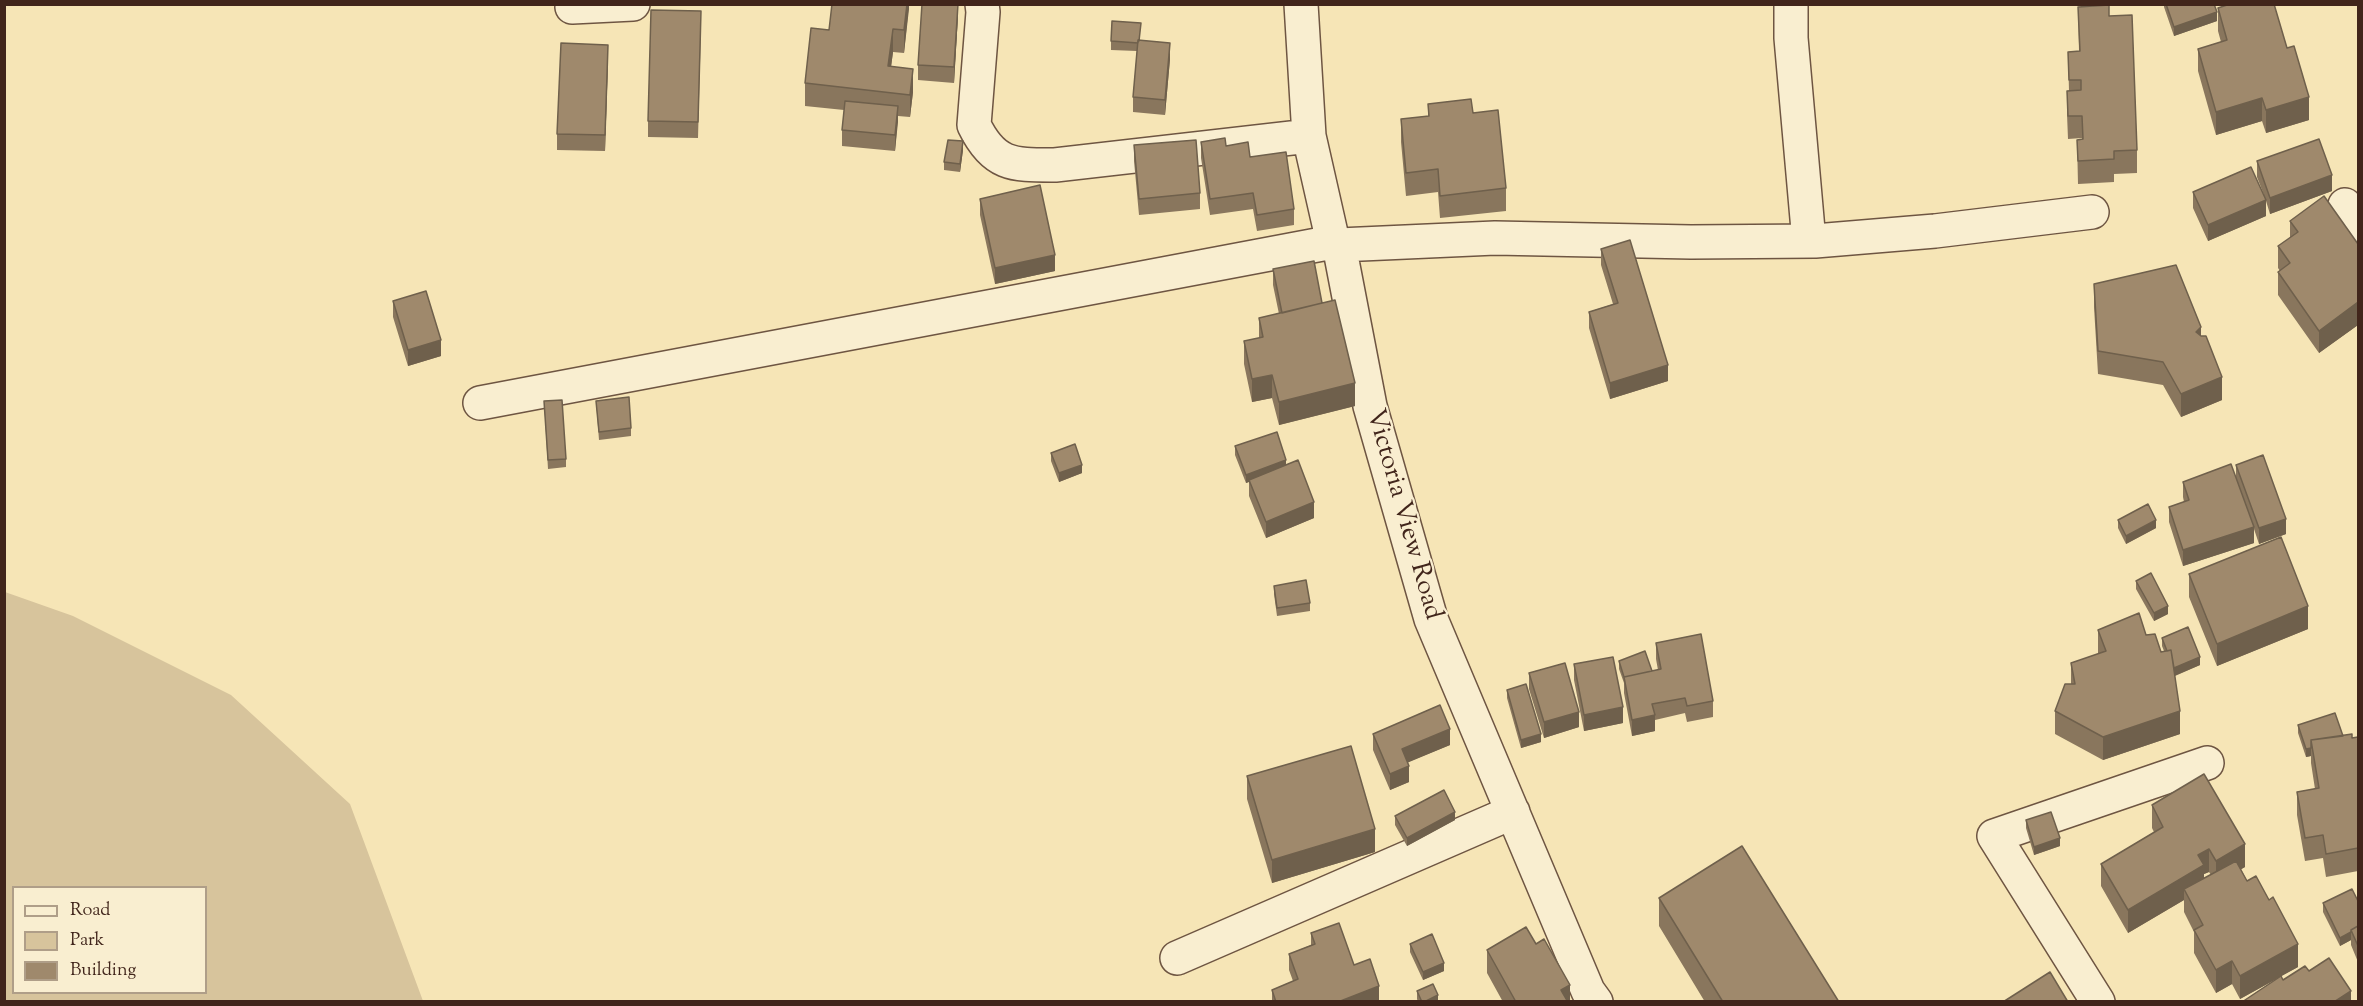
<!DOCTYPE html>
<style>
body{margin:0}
#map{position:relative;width:2363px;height:1006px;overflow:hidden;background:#f6e5b6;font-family:"Sorts Mill Goudy",serif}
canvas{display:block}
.frame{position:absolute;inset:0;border:6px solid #41251b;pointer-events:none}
.legend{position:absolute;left:12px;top:886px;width:195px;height:108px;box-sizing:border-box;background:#f9eed0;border:2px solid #af9e88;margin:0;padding:8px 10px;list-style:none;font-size:18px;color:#41251b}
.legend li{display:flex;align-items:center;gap:12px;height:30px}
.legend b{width:30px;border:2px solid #af9e88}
</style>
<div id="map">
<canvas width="2363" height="1006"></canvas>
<div class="frame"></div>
<ul class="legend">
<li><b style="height:8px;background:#f9eed0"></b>Road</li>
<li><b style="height:16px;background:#d7c49c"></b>Park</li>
<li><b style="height:16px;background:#9f896c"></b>Building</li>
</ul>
</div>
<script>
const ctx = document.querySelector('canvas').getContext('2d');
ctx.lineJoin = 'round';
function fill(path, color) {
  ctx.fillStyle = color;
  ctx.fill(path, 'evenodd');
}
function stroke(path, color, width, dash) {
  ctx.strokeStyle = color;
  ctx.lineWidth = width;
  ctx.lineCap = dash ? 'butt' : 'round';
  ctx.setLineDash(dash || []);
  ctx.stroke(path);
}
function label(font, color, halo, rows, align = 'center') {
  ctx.font = font + ' "Sorts Mill Goudy",serif';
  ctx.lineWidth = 4.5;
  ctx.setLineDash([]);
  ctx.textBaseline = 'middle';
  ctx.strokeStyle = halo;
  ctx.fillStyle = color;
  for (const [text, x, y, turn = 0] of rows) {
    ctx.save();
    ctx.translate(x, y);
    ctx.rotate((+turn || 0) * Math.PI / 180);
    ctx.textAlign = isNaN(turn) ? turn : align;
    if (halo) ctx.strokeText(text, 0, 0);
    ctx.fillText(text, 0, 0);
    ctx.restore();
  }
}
const green = new Path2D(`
 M5 592 73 616 231 695 350 804 423 1001H5ZM14 888H206V992H14Z`);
const minor = new Path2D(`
 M982 4 983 12 974 125C994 166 1013 165 1055 165L1309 136
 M1301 4 1309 136 1333 242 1339 245 1370 406 1431 619 1588 991 1596 1002
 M1791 4V38L1808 230 1815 241
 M572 7 633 4
 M2345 205 2358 231
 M1339 245 1495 238 1691 242 1815 241 1935 231 2092 212
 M480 403 1333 242
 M1177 958 1513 812
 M2098 1002 1994 836 2207 763`);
const wall = new Path2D(`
 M909 4 904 53 893 52 891 67 913 92 910 117 898 116 895 151 842 146V130L844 110 805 106V83L829 30Z
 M2164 4H2214L2217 21 2174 36 2164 7Z
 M2078 7 2109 16 2137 150V173L2114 174V182L2078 184 2077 140 2082 139V138L2068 139 2067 114V91H2069L2068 52 2079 51Z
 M2218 8 2309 120 2266 133 2262 121 2216 135 2198 71V49L2221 42 2218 31Z
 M958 16 954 83 918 80V65Z
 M701 27 698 138 648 137V121Z
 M1111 41H1140L1170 59 1165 115 1133 112V97L1137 51 1111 50Z
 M608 61 605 151 557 150V134Z
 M1428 104 1473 113 1506 188V211L1440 218 1438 192 1406 196 1401 142V119L1428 116Z
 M1201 142 1226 146 1250 157 1294 209V225L1257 231 1253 209 1210 215 1201 158Z
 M1134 145 1200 193V209L1139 215 1134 161Z
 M963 150 960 172 944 170V162Z
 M2257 161 2332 191 2270 214 2266 201V216L2208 241 2193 208V192L2264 195 2257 177Z
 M980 199 1055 271 995 284 980 215Z
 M2290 221 2358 244V325L2319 353 2278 295V272L2280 271 2278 268V246L2290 238Z
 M1601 249 1668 381 1610 399 1589 328V312L1613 304 1601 265Z
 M1273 269 1322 303 1355 406 1279 425 1272 398 1252 402 1244 364V341L1259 338V318L1279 314 1273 285Z
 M2094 284 2201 336 2222 400 2181 417 2163 385 2098 374 2094 307Z
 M393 301 441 356 408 366 393 317Z
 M544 401 566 459V467L548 469Z
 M596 401 631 428V436L599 440Z
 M1235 446 1286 464 1314 518 1266 538 1249 496V482L1246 483 1235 455Z
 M1051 453 1082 473 1059 482 1051 461Z
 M2236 465 2286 534 2259 544 2254 529V543L2183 566 2169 522V507L2184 502 2183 497V482L2236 479Z
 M2118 520 2156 528 2126 544 2118 528Z
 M2189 574 2308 629 2217 666 2189 597Z
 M2136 581 2168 614 2154 621 2136 589Z
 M1274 586 1310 603V611L1277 616 1274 594Z
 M2098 630 2146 635 2161 652 2164 651 2162 646V638L2200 665 2175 676 2180 734 2103 760 2055 734V711L2071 684V663L2098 654Z
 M1656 643 1713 701V717L1687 722 1685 713 1655 720V731L1632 736 1624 693V683L1619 669V661L1652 671 1658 670 1656 659Z
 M1574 664 1623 723 1584 731 1574 680Z
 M1529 673 1579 727 1544 738 1529 689Z
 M1507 690 1541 742 1521 748 1507 698Z
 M2298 725 2352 738 2358 737V871L2326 877 2323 858 2305 861 2297 815V792L2315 789 2311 763V756L2306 757 2298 733Z
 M1373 734 1450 745 1408 762 1409 782 1390 790 1373 750Z
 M1247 776 1375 852 1272 883 1247 799Z
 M2152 805 2245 867 2241 869 2247 881 2298 967 2281 976 2283 980 2309 971 2351 1002H2242L2280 977 2240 999 2232 984 2216 993 2194 953V932L2184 912V900L2128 933 2101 886V864L2154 832 2152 828ZM2209 872 2211 875 2204 878V874Z
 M1395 816 1455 820 1407 846 1395 825Z
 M2026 820 2060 846 2034 855 2026 828Z
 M1659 898 1839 1002H1705L1659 926Z
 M2358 901V962L2351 945V940L2340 946 2323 912V903Z
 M1311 933 1354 965 1379 1002H1272V990L1293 981 1289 970V954L1311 945Z
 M1410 944 1444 971 1423 980 1410 952Z
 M1487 950 1570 1002H1503L1487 973Z
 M1417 991 1438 1002H1418L1417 999Z`);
const shadedWall = new Path2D(`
 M907 4H909V9L904 53V30Z
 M958 4V16L954 83V67Z
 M2217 12V21L2174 36V27Z
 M893 29V52L888 89V66Z
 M1170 43V59L1165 115V100Z
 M608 45V61L605 151V135Z
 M913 69V92L910 117V95Z
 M2309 97V120L2266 133V110Z
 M2262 98V121L2216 135V112Z
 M898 106V122L895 151V135Z
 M963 141V150L960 172V164Z
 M2332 175V191L2270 214V198Z
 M2266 200V216L2208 241V225Z
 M1055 255V271L995 284V268Z
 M2358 302V325L2319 353V331Z
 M2201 327V350L2196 332Z
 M441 340V356L408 366V350Z
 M1668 365V381L1610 399V383Z
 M1272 375V398L1252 402V379Z
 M2222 377V400L2181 417V394Z
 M1355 383V406L1279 425V402Z
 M1286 460V468L1246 483V475Z
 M1082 465V473L1059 482V473Z
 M1314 502V518L1266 538V522Z
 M2286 519V534L2259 544V528Z
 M2156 520V528L2126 544V536Z
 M2254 527V543L2183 566V550Z
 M2168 606V614L2154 621V613Z
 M2308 606V629L2217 666V644Z
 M2200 657V665L2174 676V668Z
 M1623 707V723L1584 731V715Z
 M2180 711V734L2103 760V737Z
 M1579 712V727L1544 738V722Z
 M1655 715V731L1632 736V720Z
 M1450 729V745L1402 765V749Z
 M1541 734V742L1521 748V740Z
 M2311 748V756L2306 757V749Z
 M1409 766V782L1390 790V774Z
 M1455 812V820L1407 846V838Z
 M1375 829V852L1272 883V860Z
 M2060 838V846L2034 855V847Z
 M2245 844V867L2216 884V861Z
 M2209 849V872L2204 874V888L2184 889V900L2128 933V910L2198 855Z
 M2351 932V940L2340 946V938Z
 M2298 944V967L2240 999V976Z
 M2232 961V984L2216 993V970Z
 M1444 963V971L1423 980V972Z
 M1570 985V1002H1561V990Z
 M1379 986V1002H1338Z
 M2351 991V1002H2334Z
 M1438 995V1002H1424Z`);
const building = new Path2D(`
 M832 4H907L904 30 893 29 888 66 913 69 910 95 805 83 811 28 829 30Z
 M922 4H958L954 67 918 65Z
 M2166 4H2214L2217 12 2174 27Z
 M2230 4H2274L2287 48 2294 46 2309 97 2266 110 2262 98 2216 112 2198 49 2227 40 2218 8Z
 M2109 5V16L2132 15 2137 150 2114 151V159L2078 161 2077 140 2083 139 2082 116H2068L2067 91 2081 90V80H2069L2068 52 2080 51 2078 7Z
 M651 10 701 11 698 122 648 121Z
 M1112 21 1141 23 1139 41 1138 40V43L1111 41Z
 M1138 40 1170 43 1165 100 1133 97Z
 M561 43 608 45 605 135 557 134Z
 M1471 99 1473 113 1498 110 1506 188 1440 196 1438 169 1406 173 1401 119 1429 116 1428 104Z
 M845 101 898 106 895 135 842 130Z
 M1225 138 1226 146 1248 142 1250 157 1286 152 1294 209 1257 215 1253 193 1210 199 1201 142Z
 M2319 139 2332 175 2270 198 2257 161Z
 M948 140 963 141 960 164 944 162Z
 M1196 140 1200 193 1139 199 1134 145Z
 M2251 167 2266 200 2208 225 2193 192Z
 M1040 185 1055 255 995 268 980 199Z
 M2324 196 2358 244V302L2319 331 2278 272 2290 263 2278 246 2298 232 2290 221Z
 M1630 240 1668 365 1610 383 1589 312 1618 303 1601 249Z
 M1314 261 1322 303 1282 313 1273 269Z
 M2176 265 2201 327 2196 332 2201 336H2206L2222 377 2181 394 2163 362 2098 351 2094 284Z
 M426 291 441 340 408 350 393 301Z
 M1335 300 1355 383 1279 402 1272 375 1252 379 1244 341 1263 337 1259 318Z
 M629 397 631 428 599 432 596 401Z
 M562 400 566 459 548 460 544 401Z
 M1277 432 1286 460 1246 475 1235 446Z
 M1075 444 1082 465 1059 473 1051 453Z
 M2263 455 2286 519 2259 528 2236 465Z
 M1298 460 1314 502 1266 522 1249 480Z
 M2231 464 2254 527 2183 550 2169 507 2189 500 2183 482Z
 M2148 504 2156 520 2126 536 2118 520Z
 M2281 537 2308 606 2217 644 2189 574Z
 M2151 573 2168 606 2154 613 2136 581Z
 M1306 580 1310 603 1277 608 1274 586Z
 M2139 613 2146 635 2155 634 2161 652 2171 650 2180 711 2103 737 2055 711 2065 684H2075L2071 663 2106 651 2098 630Z
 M2188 627 2200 657 2174 668 2171 650 2167 651 2162 638Z
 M1701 634 1713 701 1687 706 1685 698 1652 704 1655 715 1632 720 1624 677 1661 669 1656 643Z
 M1645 651 1652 671 1624 677 1619 661Z
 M1613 657 1623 707 1584 715 1574 664Z
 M1565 663 1579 712 1544 722 1529 673Z
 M1526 684 1541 734 1521 740 1507 690Z
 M1440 705 1450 729 1402 749 1409 766 1390 774 1373 734Z
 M2335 713 2343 736 2311 740V748L2306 749 2298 725Z
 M2352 734V738L2358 737V848L2326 854 2323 835 2305 838 2297 792 2319 788 2311 740Z
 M1351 746 1375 829 1272 860 1247 776Z
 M2204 774 2245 844 2216 861 2209 849 2198 855 2204 865 2128 910 2101 864 2163 827 2152 805Z
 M1444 790 1455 812 1407 838 1395 816Z
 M2051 812 2060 838 2034 847 2026 820Z
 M1742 846 1839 1002H1723L1659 898Z
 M2236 861 2247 881 2256 876 2269 900 2273 897 2298 944 2240 976 2232 961 2216 970 2194 930 2203 925 2184 889Z
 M2352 889 2358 901V926L2351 930V932L2340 938 2323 903Z
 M1339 923 1354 965 1370 959 1379 986 1338 1002H1276L1272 990 1298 979 1289 954 1315 944 1311 933Z
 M2358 926V946L2351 930Z
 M1526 927 1536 944 1544 939 1570 985 1561 990 1568 1002H1516L1487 950Z
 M1432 934 1444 963 1423 972 1410 944Z
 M2329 958 2351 991 2334 1002H2242L2281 976 2283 980 2305 966 2309 971Z
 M2050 972 2068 1002H2003Z
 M1433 984 1438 995 1424 1002H1422L1417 991Z`);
const streetNames = [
 ["Victoria View Road",1402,515,74]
];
fill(green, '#d7c49c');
stroke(minor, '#6e5542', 36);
stroke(minor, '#f9eed0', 33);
fill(wall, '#89765d');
fill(shadedWall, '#6f604c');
fill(building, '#9f896c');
stroke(building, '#6f604c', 1.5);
label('26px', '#41251b', '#f9eed0', streetNames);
</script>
